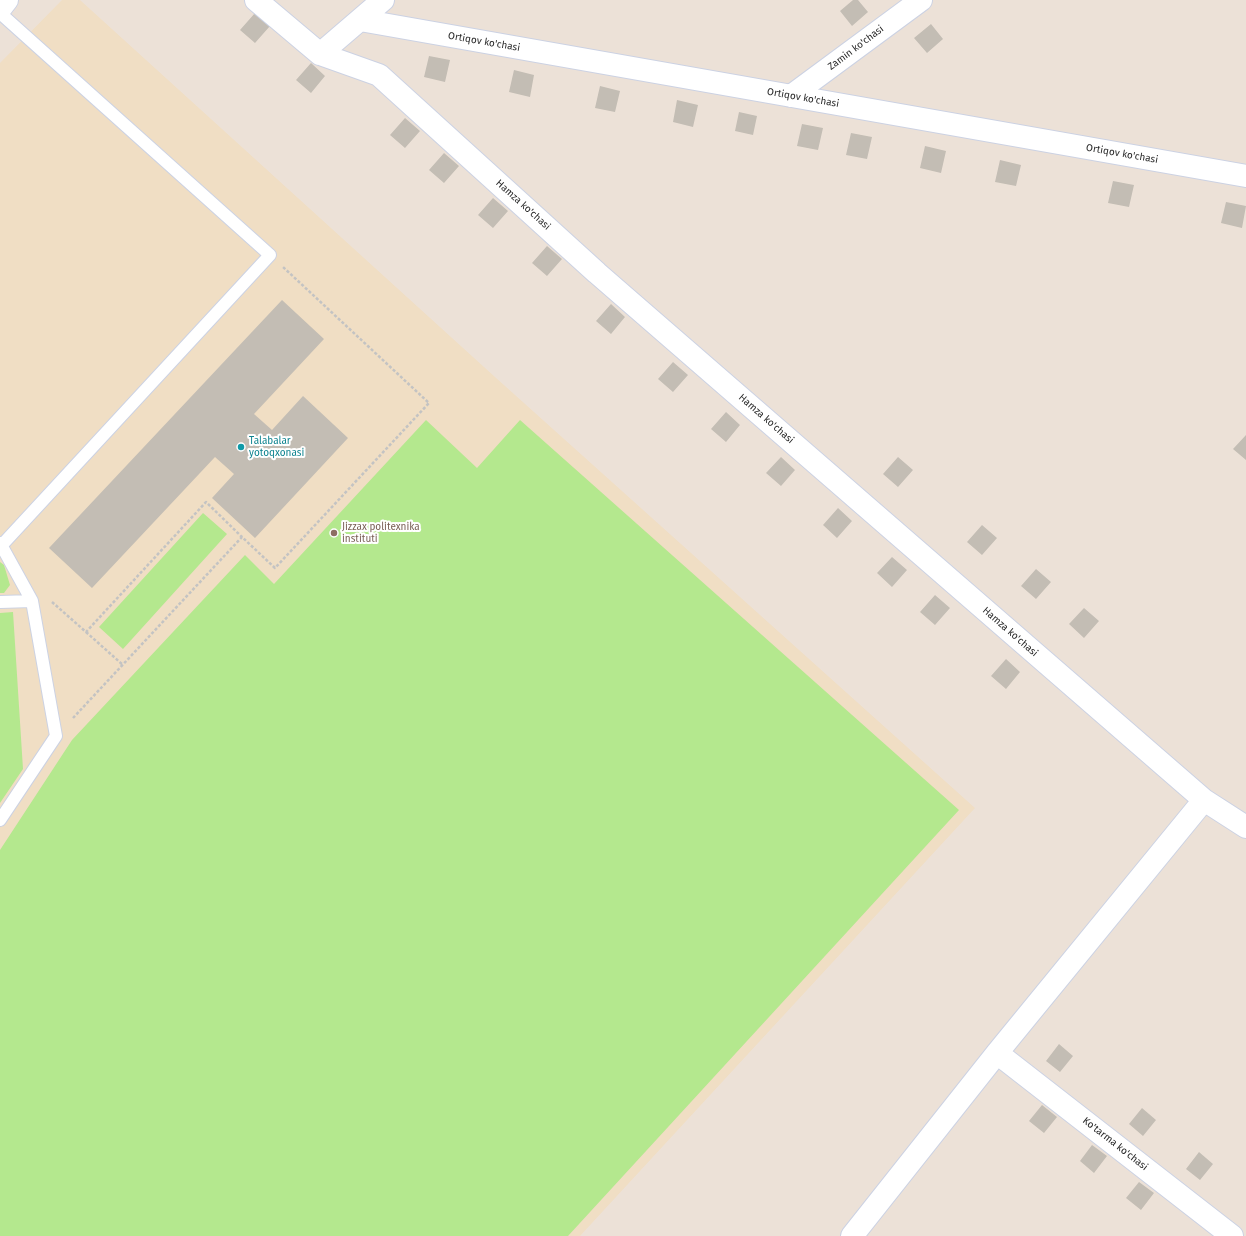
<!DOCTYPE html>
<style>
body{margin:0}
canvas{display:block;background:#ece1d7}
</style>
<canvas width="1246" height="1236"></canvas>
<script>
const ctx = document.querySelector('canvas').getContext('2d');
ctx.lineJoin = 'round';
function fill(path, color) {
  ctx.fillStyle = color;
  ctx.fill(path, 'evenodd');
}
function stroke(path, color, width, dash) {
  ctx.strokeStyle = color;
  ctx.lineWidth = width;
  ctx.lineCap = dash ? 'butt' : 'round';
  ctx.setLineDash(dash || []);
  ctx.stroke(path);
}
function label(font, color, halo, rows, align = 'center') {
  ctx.font = font + ' "Fira Sans",sans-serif';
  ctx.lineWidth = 4;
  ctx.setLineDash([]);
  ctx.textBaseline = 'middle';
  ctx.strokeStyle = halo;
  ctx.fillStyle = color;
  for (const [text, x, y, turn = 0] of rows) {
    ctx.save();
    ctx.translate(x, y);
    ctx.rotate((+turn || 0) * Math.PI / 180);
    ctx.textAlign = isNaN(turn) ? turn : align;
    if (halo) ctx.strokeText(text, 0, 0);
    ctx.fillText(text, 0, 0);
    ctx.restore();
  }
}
const education = new Path2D(`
 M62 0H80L495 377 975 808 580 1236H0V63Z`);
const green = new Path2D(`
 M426 420 477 468 520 420 959 810 568 1236H0V850L72 740 245 555 274 584Z
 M203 513 227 534 123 649 99 627Z
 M0 562 4 565 10 585 4 593H0Z
 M13 612 23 769 0 803V613Z`);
const building = new Path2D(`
 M853 0H858L868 12 852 26 840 11Z
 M255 13 270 26 255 43 240 30Z
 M931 24 943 39 927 53 914 38Z
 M429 56 450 60 445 82 424 77Z
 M311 63 325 76 311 93 296 80Z
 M514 70 534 75 530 97 509 92Z
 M600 86 620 91 615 112 595 108Z
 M677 100 698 105 693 127 673 122Z
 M739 112 757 116 753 135 735 131Z
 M405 118 420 131 405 148 390 135Z
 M802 124 823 128 818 150 797 146Z
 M851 133 872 137 867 159 846 155Z
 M925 146 946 151 941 173 920 168Z
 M444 153 459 166 444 183 429 170Z
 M1000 160 1021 165 1016 186 995 182Z
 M1113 181 1134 185 1129 207 1108 203Z
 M493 198 508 211 493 228 478 215Z
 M1226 202 1246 206 1242 228 1221 223Z
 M547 246 562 259 547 276 532 263Z
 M282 300 324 339 254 414 272 430 303 396 348 438 255 538 212 498 234 474 215 457 92 588 49 548Z
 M611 304 625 317 611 334 596 321Z
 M673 362 688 375 673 392 658 379Z
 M726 412 740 425 726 442 711 429Z
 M1246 435V460L1233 449Z
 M781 457 795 470 781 486 766 473Z
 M898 457 913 470 898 487 883 474Z
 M838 508 852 521 837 538 823 525Z
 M982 525 997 538 982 555 967 542Z
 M892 557 907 570 892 587 877 573Z
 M1036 569 1051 582 1036 599 1021 586Z
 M935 595 950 608 935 625 920 612Z
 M1084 608 1099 621 1084 638 1069 624Z
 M1006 659 1020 672 1006 689 991 676Z
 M1059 1044 1073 1056 1060 1072 1046 1061Z
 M1042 1105 1057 1117 1044 1133 1029 1121Z
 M1142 1108 1156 1120 1143 1136 1129 1124Z
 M1092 1145 1107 1156 1094 1173 1080 1161Z
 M1199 1152 1213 1164 1200 1180 1186 1169Z
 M1139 1182 1154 1193 1141 1210 1126 1198Z`);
const path = new Path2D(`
 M52 602 86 632 206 502 242 537
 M86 632 123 665
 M73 718 242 537 275 568 429 403 283 267`);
const lane = new Path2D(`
 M0 13 270 255 2 545
 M0 543 32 601
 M0 602 32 601 56 736 0 820`);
const street = new Path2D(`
 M256 0 320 54 379 75 597 273 1204 800 1246 827
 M0 9 7 0
 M360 20 1246 176
 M320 54 383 0
 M791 96 921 0
 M997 1053 1232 1236
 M852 1236 997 1053 1204 800`);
const markers = [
 [241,447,4,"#0f9aa8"],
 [334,533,4,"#8d6e63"]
];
const streetNames = [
 ["Ortiqov ko'chasi",484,42,10],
 ["Zamin ko'chasi",856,48,-37],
 ["Ortiqov ko'chasi",803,98,10],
 ["Ortiqov ko'chasi",1122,154,10],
 ["Hamza ko'chasi",523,205,42],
 ["Hamza ko'chasi",766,419,41],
 ["Hamza ko'chasi",1010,632,41],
 ["Ko'tarma ko'chasi",1115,1144,38]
];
const cultureNames = [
 ["Talabalar",249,441],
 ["yotoqxonasi",249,453]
];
const educationNames = [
 ["Jizzax politexnika",342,527],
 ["instituti",342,539]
];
fill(education, '#f0dec4');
fill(green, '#b4e88e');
fill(building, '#c3bdb4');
stroke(lane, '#ccd2e3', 14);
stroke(street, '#ccd2e3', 24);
stroke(path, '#c3c3c3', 2.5, [3, 2]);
stroke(lane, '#fff', 12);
stroke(street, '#fff', 22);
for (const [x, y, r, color] of markers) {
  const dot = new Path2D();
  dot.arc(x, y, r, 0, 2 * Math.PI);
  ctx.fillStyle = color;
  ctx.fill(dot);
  stroke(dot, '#fff', 1.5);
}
label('10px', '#282828', '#fff', streetNames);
label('10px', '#0d838f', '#fff', cultureNames, 'left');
label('10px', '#785e54', '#fff', educationNames, 'left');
</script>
